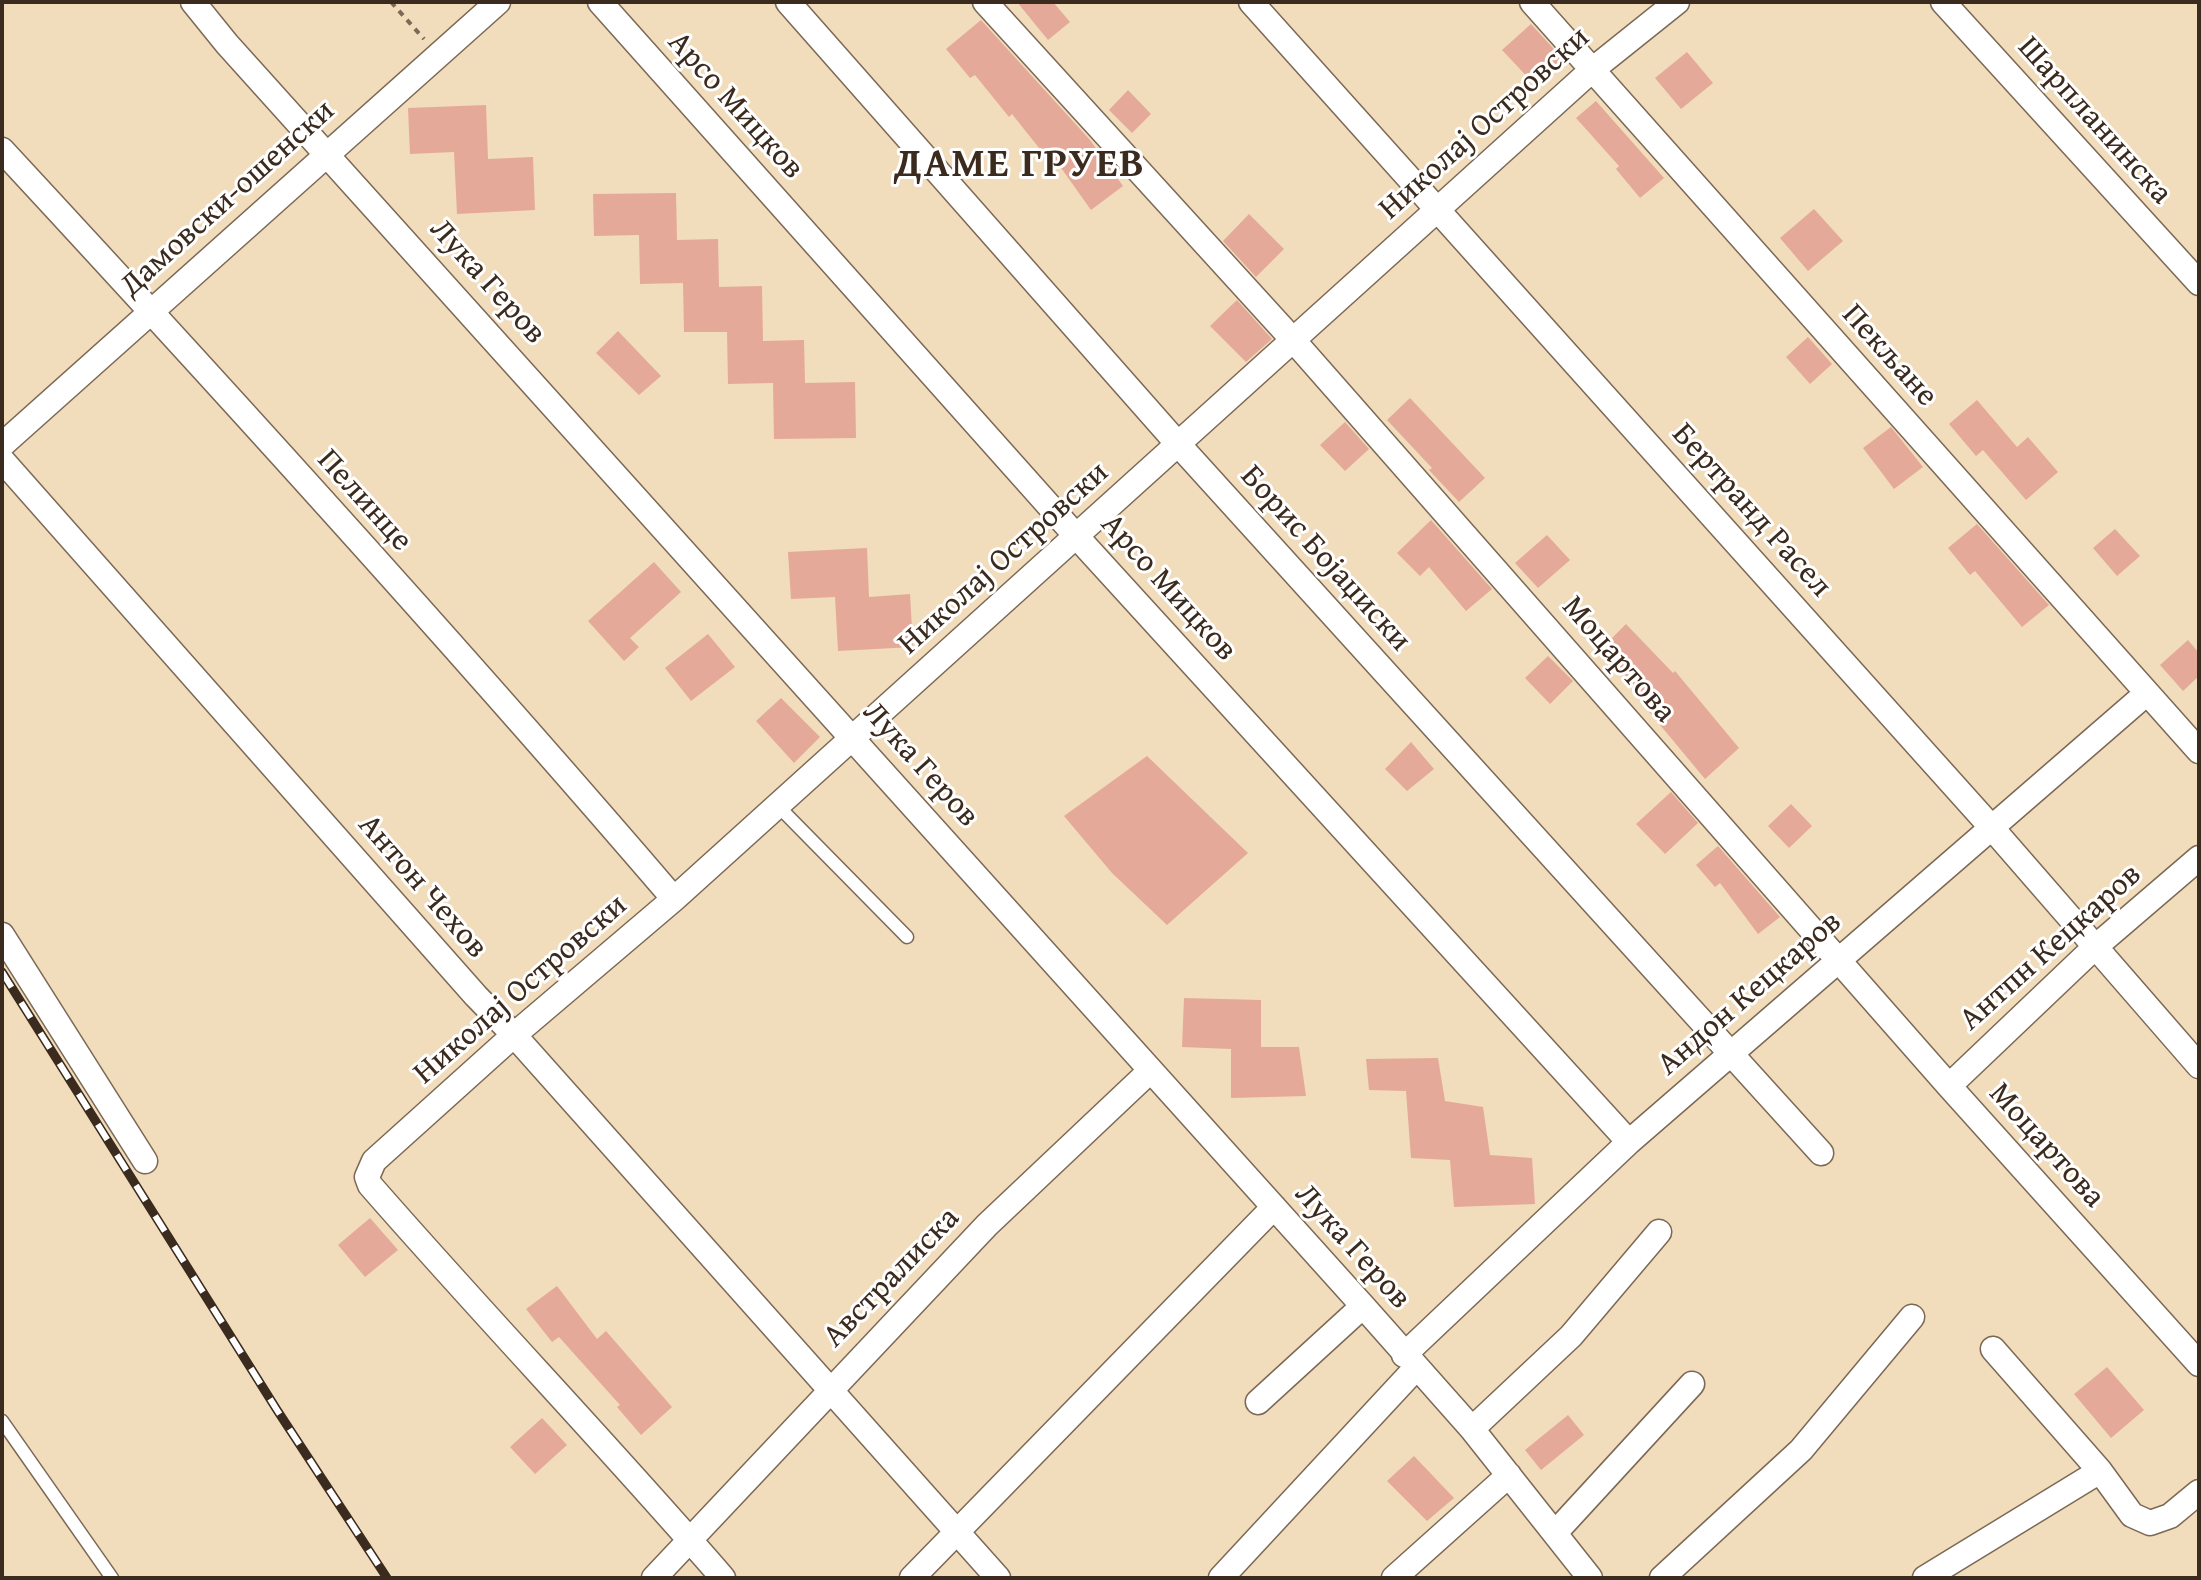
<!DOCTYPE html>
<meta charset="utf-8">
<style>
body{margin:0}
#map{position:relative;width:2201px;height:1580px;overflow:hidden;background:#f1dcbc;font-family:"Gentium Book Plus",serif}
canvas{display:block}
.frame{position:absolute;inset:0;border:4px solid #3b2a1e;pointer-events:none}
</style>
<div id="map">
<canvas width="2201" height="1580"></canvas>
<div class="frame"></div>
</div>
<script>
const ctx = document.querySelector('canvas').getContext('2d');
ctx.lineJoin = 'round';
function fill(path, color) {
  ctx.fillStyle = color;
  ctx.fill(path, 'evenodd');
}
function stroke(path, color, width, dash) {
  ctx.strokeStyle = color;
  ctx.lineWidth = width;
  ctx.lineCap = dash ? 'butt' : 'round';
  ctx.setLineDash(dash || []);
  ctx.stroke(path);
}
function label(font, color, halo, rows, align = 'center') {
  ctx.font = font + ' "Gentium Book Plus",serif';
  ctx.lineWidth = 6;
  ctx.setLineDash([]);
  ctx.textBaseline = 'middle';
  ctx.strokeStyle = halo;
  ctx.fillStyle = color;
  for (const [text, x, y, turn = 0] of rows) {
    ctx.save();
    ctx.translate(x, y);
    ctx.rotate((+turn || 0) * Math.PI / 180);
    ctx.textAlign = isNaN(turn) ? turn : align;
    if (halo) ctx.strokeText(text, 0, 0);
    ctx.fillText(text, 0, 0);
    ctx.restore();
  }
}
const building = new Path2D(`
 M1017 2H1053L1070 22 1048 40Z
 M981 20 1090 140 1123 186 1091 210 1059 165 1055 168 1012 114 1009 117 975 75 970 78 946 49Z
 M1531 24 1563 59 1535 85 1502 50Z
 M1687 52 1713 83 1681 109 1655 78Z
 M1128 90 1151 114 1132 133 1109 110Z
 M1596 101 1664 178 1640 198 1616 169 1619 166 1576 118Z
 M486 105 488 159 533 157 535 210 457 214 454 152 410 154 408 108Z
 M676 193 677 240 718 239 719 287 762 286 763 341 804 340 805 383 855 382 856 438 774 439 773 383 728 384 727 332H684L683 283 640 284 639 235 594 236 593 194Z
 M1814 209 1843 241 1808 271 1780 238Z
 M1249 214 1284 249 1256 277 1223 241Z
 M1237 300 1272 339 1246 362 1210 326Z
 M618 331 661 376 639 395 596 353Z
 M1808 337 1832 364 1810 384 1786 357Z
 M1410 398 1485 478 1459 502 1429 470 1432 468 1387 420Z
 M1977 400 2017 447 2028 437 2058 472 2026 500 1983 450 1976 456 1949 424Z
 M1345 422 1369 449 1345 471 1320 445Z
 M1891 427 1923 467 1894 489 1863 448Z
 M1431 520 1492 589 1466 611 1429 567 1420 576 1397 553Z
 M1977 524 2049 605 2022 627 1975 571 1970 575 1948 548Z
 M2115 529 2140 556 2117 576 2093 548Z
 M1547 535 1570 560 1538 588 1515 563Z
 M867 548 869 597 910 594 913 647 838 651 835 597 791 599 788 552Z
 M654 562 681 592 630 638 639 647 624 661 588 621Z
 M1626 624 1673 673 1675 671 1739 748 1705 779 1641 702 1646 697 1600 650Z
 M708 634 735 667 691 701 665 668Z
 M2188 640 2199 653V676L2183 691 2160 665Z
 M1548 656 1573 681 1550 704 1525 678Z
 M781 698 820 737 794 763 756 721Z
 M1411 742 1434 769 1407 791 1385 769Z
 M1147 756 1248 853 1167 925 1112 873 1064 816Z
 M1671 792 1698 823 1665 854 1636 824Z
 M1791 804 1812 826 1789 848 1768 826Z
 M1718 846 1780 917 1758 934 1720 883 1715 887 1696 865Z
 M1184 998 1261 1000V1047H1299L1306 1096 1231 1098V1049L1182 1047Z
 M1438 1058 1445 1101 1483 1107 1490 1155 1532 1158 1535 1204 1454 1207 1450 1160 1411 1158 1406 1091 1369 1090 1366 1059Z
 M370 1218 398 1250 365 1277 338 1245Z
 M557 1286 597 1339 606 1331 672 1407 641 1435 617 1407 620 1405 559 1337 552 1342 526 1309Z
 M2107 1367 2144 1410 2111 1438 2074 1394Z
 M1568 1415 1584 1435 1541 1470 1525 1450Z
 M542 1418 567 1445 535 1474 510 1447Z
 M1414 1456 1454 1498 1427 1521 1387 1481Z`);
const path = new Path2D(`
 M391 2 424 39`);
const lane = new Path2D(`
 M778 806 907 937
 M2 1421 112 1578`);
const street = new Path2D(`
 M193 2 227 44 1363 1306 1472 1429 1590 1578
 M600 2 1077 537 1629 1142
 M788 2 1178 444 1821 1153
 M985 2 1294 341 1949 1086 2199 1364
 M1251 2 1992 828 2199 1066
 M1532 2 2199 751
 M1943 2 2199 283
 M2 150C230 396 456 645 674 899
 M2 445 498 2
 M2 460 476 996 514 1035 998 1578
 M2 935 145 1161
 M1949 1086 2094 948 2199 858
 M1993 1349 2100 1471 2132 1515 2150 1523 2170 1516 2199 1492
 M1404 1355 1629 1142 2147 693
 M1258 1402 1363 1306
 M1472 1429 1571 1336 1659 1232
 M1555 1533 1692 1384
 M654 1578 987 1225 1150 1071
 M723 1578C608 1445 486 1318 370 1185L367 1177 374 1161 514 1035 674 899 1592 70 1677 2
 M912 1578 1274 1207
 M1221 1578 1416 1368
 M1394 1578 1509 1475
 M1662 1578 1801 1450 1912 1317
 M1925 1578 2100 1471`);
const rail = new Path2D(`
 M2 972 277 1410 387 1578`);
const streetNames = [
 ["Арсо Мицков",735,106,48],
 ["Шарпланинска",2094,121,48],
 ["Николај Островски",1485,124,-42],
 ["Дамовски-ошенски",228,199,-42],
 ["Лука Геров",487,282,48],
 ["Пекљане",1889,356,48],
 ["Пелинце",364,501,48],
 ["Бертранд Расел",1751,511,48],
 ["Николај Островски",1004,559,-42],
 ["Борис Бојаџиски",1325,559,48],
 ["Арсо Мицков",1168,588,48],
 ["Моцартова",1618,660,49],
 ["Лука Геров",920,765,48],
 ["Антон Чехов",422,887,49],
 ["Антпн Кецкаров",2051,948,-42],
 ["Николај Островски",521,990,-41],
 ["Андон Кецкаров",1750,994,-41],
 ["Моцартова",2046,1146,48],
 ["Лука Геров",1352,1247,48],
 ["Австралиска",892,1278,-46]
];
const districtNames = [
 ["ДАМЕ ГРУЕВ",1020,166]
];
fill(building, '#e5a999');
stroke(lane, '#7b6855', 15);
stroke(street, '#7b6855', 27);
stroke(path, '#7b6855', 4, [6, 6]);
stroke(lane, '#fff', 12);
stroke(street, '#fff', 24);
stroke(rail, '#3b2a1e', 9);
stroke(rail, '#fff', 6, [18]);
label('32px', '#3b2a1e', '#fff', streetNames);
ctx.letterSpacing = '2px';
label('bold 40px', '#3b2a1e', '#fff', districtNames);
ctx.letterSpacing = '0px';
</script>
